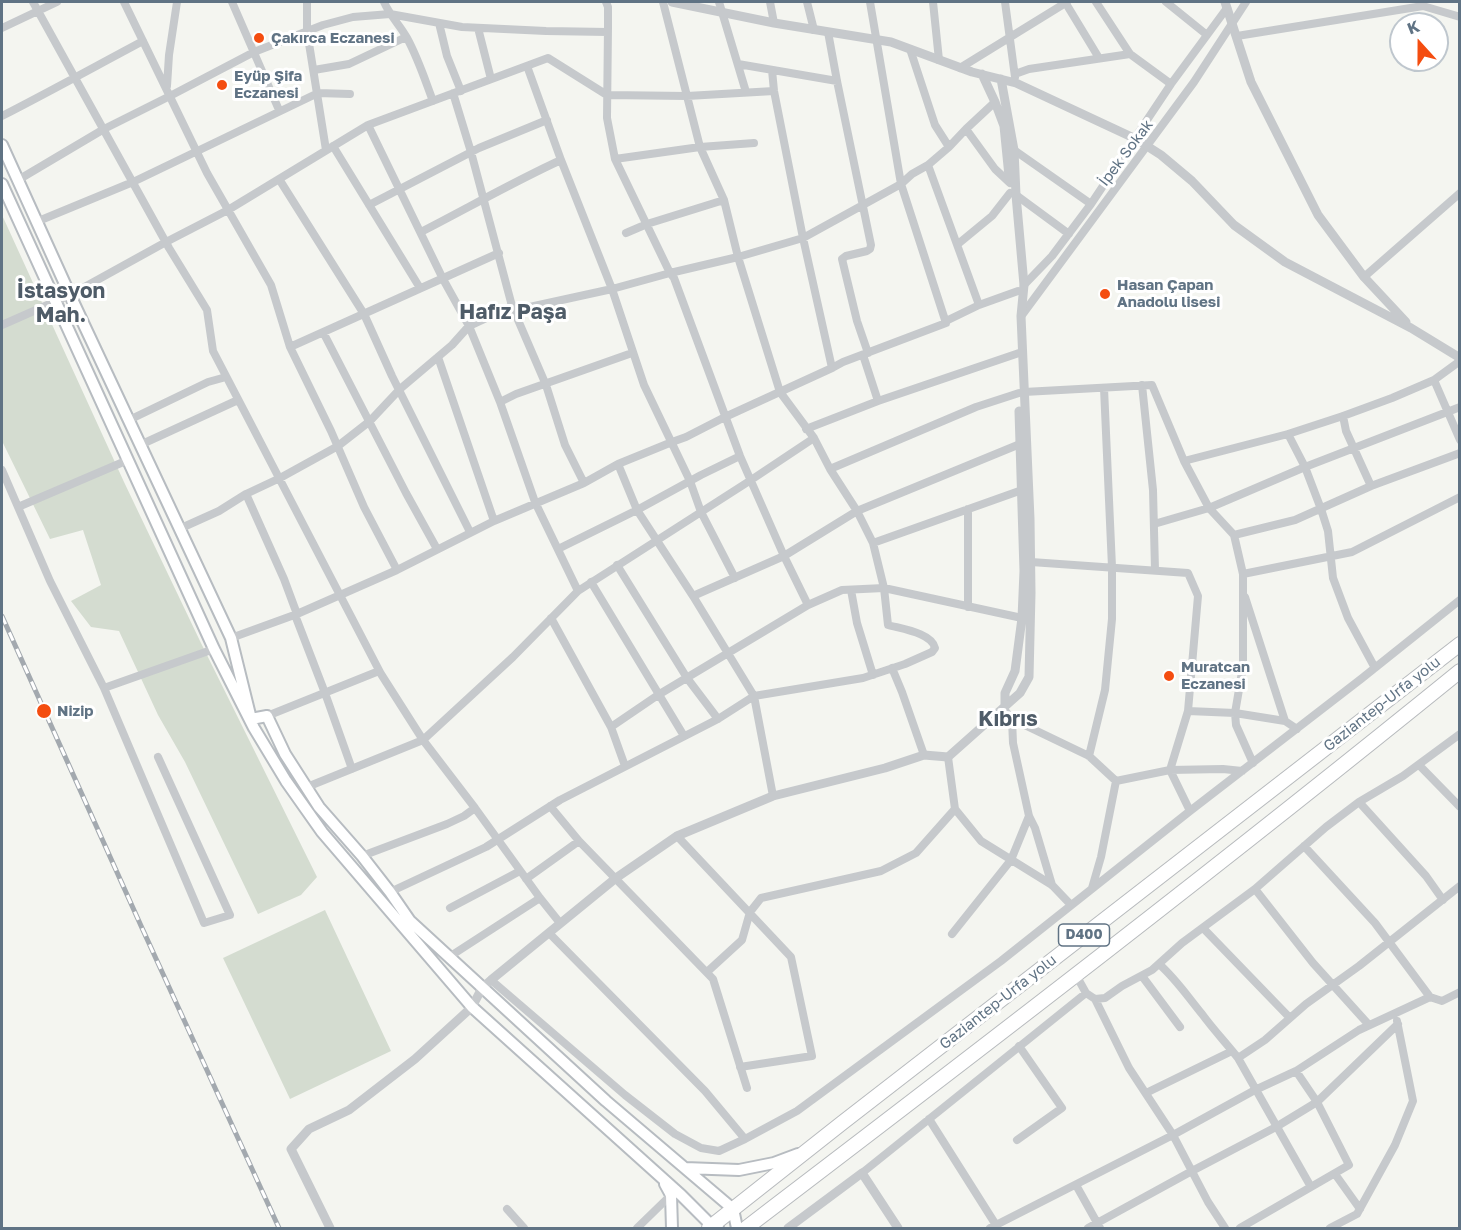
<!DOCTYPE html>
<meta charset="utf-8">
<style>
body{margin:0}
#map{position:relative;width:1461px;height:1230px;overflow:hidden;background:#f4f5f0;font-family:"Golos Text",sans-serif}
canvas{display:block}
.frame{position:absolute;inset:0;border:3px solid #607384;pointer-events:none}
.north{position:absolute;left:1389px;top:12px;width:60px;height:60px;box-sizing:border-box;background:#fff;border:2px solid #bfc7ce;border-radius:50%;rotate:339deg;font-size:16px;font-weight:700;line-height:24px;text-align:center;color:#607384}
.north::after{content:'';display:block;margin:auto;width:21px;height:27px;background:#f44d10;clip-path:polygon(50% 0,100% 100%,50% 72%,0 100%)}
</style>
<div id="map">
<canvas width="1461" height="1230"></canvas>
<div class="frame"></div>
<div class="north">K</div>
</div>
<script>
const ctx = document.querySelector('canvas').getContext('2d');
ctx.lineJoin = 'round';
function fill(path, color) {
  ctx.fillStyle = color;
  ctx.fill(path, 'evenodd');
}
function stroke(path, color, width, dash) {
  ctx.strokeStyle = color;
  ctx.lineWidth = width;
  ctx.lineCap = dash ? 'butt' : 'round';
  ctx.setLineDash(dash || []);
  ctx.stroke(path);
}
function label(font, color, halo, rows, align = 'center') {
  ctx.font = font + ' "Golos Text",sans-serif';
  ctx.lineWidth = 6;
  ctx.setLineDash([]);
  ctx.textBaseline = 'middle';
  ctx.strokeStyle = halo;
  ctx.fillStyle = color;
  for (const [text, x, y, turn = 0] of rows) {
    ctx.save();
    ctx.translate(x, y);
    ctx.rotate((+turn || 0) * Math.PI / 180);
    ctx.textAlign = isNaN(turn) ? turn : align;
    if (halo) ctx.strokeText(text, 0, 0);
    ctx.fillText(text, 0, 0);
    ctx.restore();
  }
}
const green = new Path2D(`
 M2 215 124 482 200 641 317 877 301 895 258 914 185 762 158 715 119 631 91 627 71 601 101 585 83 530 50 539 2 441Z
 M325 910 391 1051 290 1099 223 958Z`);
const minor = new Path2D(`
 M33 2 169 248 207 310 213 351 381 674 423 740 475 808 540 898 560 923
 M124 2 207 173 271 285 290 347 331 431 364 507 397 570
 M232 2 279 110
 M307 2V31L326 150
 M384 2C390 16 400 25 407 38 418 58 425 80 433 101
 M606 2 608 7V27L607 118 615 159 670 273 674 278 740 456 784 556 808 605
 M719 2 746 92
 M770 2 774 23
 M807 2 814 30
 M870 2 901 184 946 323
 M933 2 939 60
 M1005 2 1015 77
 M1065 2 1099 58
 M1096 2 1130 54 1171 84
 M1166 2 1207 35
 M439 23 447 56 461 91
 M2 28 57 2
 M478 28 491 79
 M828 32 837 81 871 245 870 249 867 251 846 256 842 259 857 321 868 353
 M1237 36 1423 6 1460 17
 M910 49 935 125 949 147
 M738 64 837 81
 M527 66 561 160 612 289 644 385 690 481 701 512 735 578
 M960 68 1067 2
 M314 70 349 64 406 37
 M772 70 774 91 803 238 832 368
 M1015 74 1029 69 1130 54
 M167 86 169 55 177 2
 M453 93 471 152 512 306 546 385 565 445 584 483
 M2 116C49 92 96 66 143 41
 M368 125 443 279 469 326 500 402 535 502 578 591
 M966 129 995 169 1010 183
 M333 146 420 288
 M1014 150 1091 204
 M615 159 700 147 754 143
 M928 165 979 305
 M279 179 364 314 392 376 470 532
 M18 180 104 129 170 96 254 52 323 25 353 17 390 14 462 27 546 31 608 32
 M1016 195 1069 234
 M369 205 479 148 547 120
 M36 222 133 182 318 93 350 94
 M421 232C468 208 513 182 561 160
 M626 233 647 224 724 200
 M958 244 992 216 1010 193
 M1364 277 1460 193
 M1024 285 1052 256 1091 204 1171 84 1227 8
 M1022 315 1194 82 1246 2
 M2 325 70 295 166 242 228 210 368 125 548 58 607 95 687 96 774 91
 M323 332 406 493 437 549
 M290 347 499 253
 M863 355 878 401
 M438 357 494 521
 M1434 380 1460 440
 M1142 385 1153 490 1155 570
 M1024 392 1152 385 1184 461 1209 508 1234 535 1243 574V666L1235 713 1236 725 1253 763
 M500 402 516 394 632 353
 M1343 416 1346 431 1371 486
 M129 420 208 382 226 377
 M806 429 878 401 1019 353
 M1288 434 1305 467 1321 509 1328 531 1333 578 1348 618 1375 668
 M140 445 238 400
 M1184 461 1288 434 1343 416 1392 398 1434 380 1460 361
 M618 464 637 510 693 596 754 696 773 796
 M830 469 976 407 1019 393
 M2 470 50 581 104 688 204 923 230 915 158 757
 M246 494 284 579 297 614
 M18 507 128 460
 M968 509V607
 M1154 524 1209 508 1305 467 1460 407
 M179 529 219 511 246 494 280 478 338 446 370 421 400 389 452 345 469 326 512 306 525 308 612 289 670 273 738 257 803 238 901 184 912 174 928 165 949 147 966 129 995 102
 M1234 535 1295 520 1371 486 1460 453
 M873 543 1022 490
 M558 549 637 510 701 475 740 456
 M1031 562 1188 573 1198 596 1188 711 1170 770 1190 811
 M617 565 687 678 718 719
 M1243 574 1352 552 1460 497
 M591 582 684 736
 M851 590 857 623 873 675
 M693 596 784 556 857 511 1020 444
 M1245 597 1285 721
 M295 615 325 693
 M551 618 611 727 625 766
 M231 638 297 614 397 570 494 521 584 483 618 464 672 442 686 437 725 417 832 368 843 362 946 323V321L979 305 1018 291
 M892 668 902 692 924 755
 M104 688 214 649
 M325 693 352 769
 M1003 708 1012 719 1013 743 1029 816 1035 828 1052 885
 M1188 711 1235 713 1285 721 1297 729
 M267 716 379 671
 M1012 719 1089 756 1116 781 1170 770 1223 769 1242 771
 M611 727 658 695 808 605 842 590 884 588 1022 618
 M1089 756 1105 690 1112 619V567L1104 388
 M1419 765 1460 807
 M307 787 423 740 513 657 578 591 751 480 814 438
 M1359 802 1426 876 1443 900
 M550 806 579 841 713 979 747 1088
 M955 809 981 841 1052 885 1071 905
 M677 836 791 957 812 1056 740 1067
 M1304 846 1375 923 1430 997
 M362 856 447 824 464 816 475 808
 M526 879 579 841
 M1092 888 1101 857 1116 781
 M1255 889 1313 963 1369 1025
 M390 892 486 847 560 800 718 719 754 696 863 678 905 664 932 652 935 648C932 633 902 629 888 625L884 588 873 543 857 511 830 469 814 438 780 392 738 257 724 200 700 147 663 2
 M450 908 520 871
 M1203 928 1290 1018
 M549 933 705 1091 745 1139
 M952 934 1011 860 1029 816
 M449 957 540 898
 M1159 964C1176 979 1188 997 1202 1014 1213 1029 1226 1043 1238 1058L1265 1040 1306 1004 1359 966 1460 886
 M707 972 742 940 750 912 761 898 881 871 916 853 955 809 948 757
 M1076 975 1086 993 1095 999 1105 998 1122 986 1152 970 1182 943 1255 889 1326 827 1359 802 1403 776 1460 734
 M1142 976 1180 1027
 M491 980 625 1095 675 1134 701 1148 719 1151 745 1139 797 1111 1001 961 1190 811 1361 679 1460 600
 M1095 999 1129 1068 1173 1135 1208 1202 1225 1228
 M1238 1058 1311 1187
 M1146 1093 1232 1051
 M929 1119 996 1225
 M1017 1140 1062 1108 1019 1046
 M862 1173 1086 993
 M1335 1174 1360 1209
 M1076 1185 1100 1228
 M507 1209 524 1228
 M637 1228 671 1195
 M990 1228 1173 1135 1255 1090 1296 1071 1359 1030 1430 997 1442 1001 1460 992
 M1088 1228 1192 1171 1276 1127 1317 1102 1398 1024
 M1240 1228 1349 1165 1317 1102 1296 1071
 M1330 1228 1357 1214 1395 1145 1413 1101 1397 1021`);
const tertiary = new Path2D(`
 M672 2 774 23 891 42 972 72 1016 83 1136 139 1161 155 1192 181 1234 225 1285 262 1411 328 1460 358
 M1225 2 1251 82 1318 215 1364 277 1406 322
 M982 74 995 102 1004 126 1009 176
 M1005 706V693L1015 671 1022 618 1024 571 1019 411
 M330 1228 291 1149 309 1129 349 1110 415 1059 472 1007 482 988 491 980 616 878 677 836 773 796 885 768 924 755 948 757 1020 693 1029 677 1031 593 1030 519 1021 316 1024 285 1016 195 1014 150 1001 79
 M788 1228 862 1173 898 1228`);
const secondary = new Path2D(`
 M2 145 70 295 231 638 251 719 267 716 285 754 319 807 362 856 390 892 410 921 606 1101 733 1209 737 1228
 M2 184 214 649 254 728 286 781 322 832 472 1007 681 1195 712 1226 718 1228
 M685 1168 739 1170 774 1163 798 1154
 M665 1184 671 1195 672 1228`);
const trunk = new Path2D(`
 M709 1228 842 1123 1460 644
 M746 1228C986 1045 1226 861 1460 671`);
const rail = new Path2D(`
 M2 616 142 928 279 1228`);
const markers = [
 [259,38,6,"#f44d10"],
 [222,85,6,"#f44d10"],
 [1105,294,6,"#f44d10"],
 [1169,676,6,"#f44d10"],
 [44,711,8,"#f44d10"]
];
const shields = [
 [1084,935,51]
];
const shieldNames = [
 ["D400",1084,935]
];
const poiNames = [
 ["Çakırca Eczanesi",271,38],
 ["Eyüp Şifa",234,76],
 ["Eczanesi",234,93],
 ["Hasan Çapan",1117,285],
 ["Anadolu lisesi",1117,302],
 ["Muratcan",1181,667],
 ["Eczanesi",1181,684],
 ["Nizip",57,711]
];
const streetNames = [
 ["İpek Sokak",1126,153,-53],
 ["Gaziantep-Urfa yolu",1382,704,-38],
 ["Gaziantep-Urfa yolu",998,1002,-38]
];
const districtNames = [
 ["İstasyon",61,291],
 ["Mah.",61,315],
 ["Hafız Paşa",513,312],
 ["Kıbrıs",1008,719]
];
fill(green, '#d4dcd0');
stroke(secondary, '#b7bcc1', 14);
stroke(trunk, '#b7babd', 16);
stroke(minor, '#c6c9cc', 8);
stroke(tertiary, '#c6c9cc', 9);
stroke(secondary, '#fff', 10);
stroke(trunk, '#fff', 14);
stroke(rail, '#a3a9af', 5);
stroke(rail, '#fff', 3, [9]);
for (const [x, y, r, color] of markers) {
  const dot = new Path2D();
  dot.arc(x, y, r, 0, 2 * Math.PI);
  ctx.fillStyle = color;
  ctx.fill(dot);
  stroke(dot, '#fff', 2);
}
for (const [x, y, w] of shields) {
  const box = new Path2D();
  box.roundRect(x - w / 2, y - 11, w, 22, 4.5);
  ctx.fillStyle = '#fff';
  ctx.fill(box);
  stroke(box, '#607384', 1.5);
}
label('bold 14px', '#607384', null, shieldNames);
label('bold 15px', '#607384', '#fff', poiNames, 'left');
label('15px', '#607384', '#fff', streetNames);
label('bold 21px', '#4f5c68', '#fff', districtNames);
</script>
